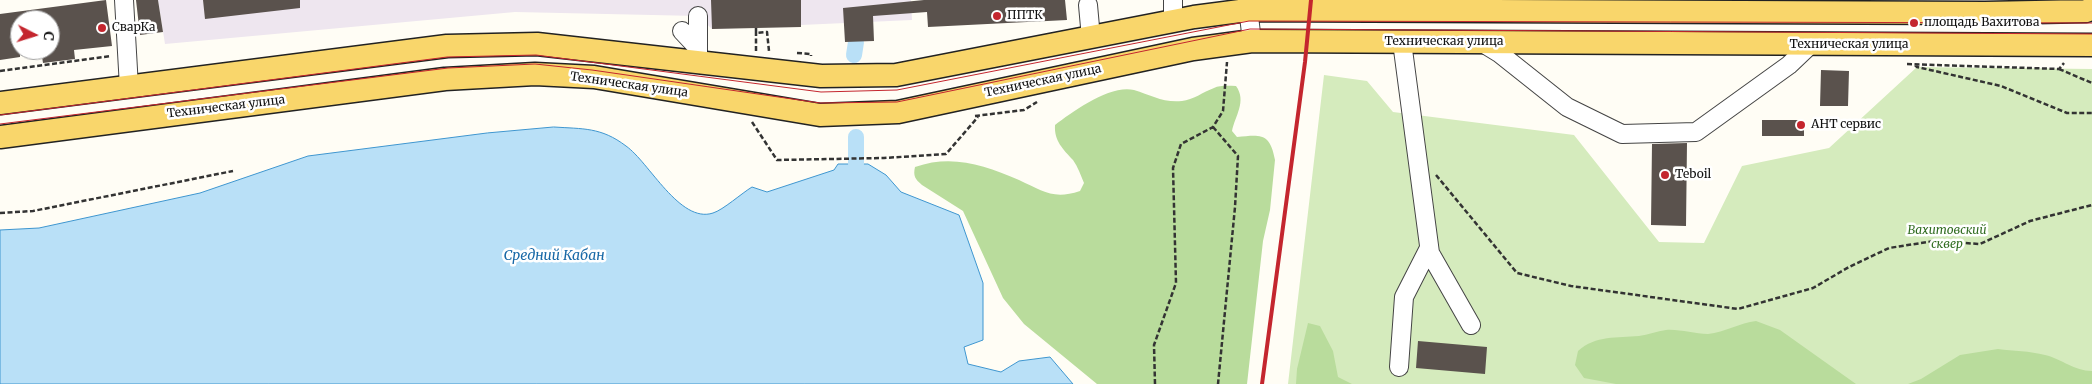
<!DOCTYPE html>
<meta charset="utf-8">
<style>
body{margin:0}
#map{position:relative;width:2092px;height:384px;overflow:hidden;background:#fffdf5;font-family:Merriweather,serif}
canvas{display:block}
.north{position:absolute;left:10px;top:10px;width:50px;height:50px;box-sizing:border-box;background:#fff;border:1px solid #a0a0a0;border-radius:50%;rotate:95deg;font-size:14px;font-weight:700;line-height:20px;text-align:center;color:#111}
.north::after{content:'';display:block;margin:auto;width:18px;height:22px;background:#c4262e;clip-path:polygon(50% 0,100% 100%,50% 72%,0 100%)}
</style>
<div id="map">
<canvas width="2092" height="384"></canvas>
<div class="north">С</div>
</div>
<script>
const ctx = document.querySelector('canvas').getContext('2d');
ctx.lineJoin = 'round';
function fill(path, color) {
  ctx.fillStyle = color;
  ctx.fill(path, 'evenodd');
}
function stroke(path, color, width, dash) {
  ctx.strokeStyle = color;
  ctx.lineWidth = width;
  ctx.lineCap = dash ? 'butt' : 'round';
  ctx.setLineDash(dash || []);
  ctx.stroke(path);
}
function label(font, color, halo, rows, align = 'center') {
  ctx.font = font + ' Merriweather,serif';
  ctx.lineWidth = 5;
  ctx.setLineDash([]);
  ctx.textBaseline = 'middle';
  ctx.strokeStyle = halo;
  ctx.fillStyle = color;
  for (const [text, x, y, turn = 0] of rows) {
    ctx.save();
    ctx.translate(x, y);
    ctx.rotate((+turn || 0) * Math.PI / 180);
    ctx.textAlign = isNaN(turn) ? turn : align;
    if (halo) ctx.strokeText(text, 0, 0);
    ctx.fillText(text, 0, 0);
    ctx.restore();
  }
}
const industrial = new Path2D(`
 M158 0H911L912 20 712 29 698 16 515 12 165 44Z`);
const green = new Path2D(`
 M1917 67 2092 69V384H1288L1324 75 1367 81 1393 112 1574 135 1659 242 1704 243 1742 166 1829 148Z`);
const forest = new Path2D(`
 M1236 86C1247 101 1235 116 1232 131L1237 137C1260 135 1270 132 1275 160L1270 210 1263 241 1247 384H1097L1024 324 1003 298 963 211 922 185C915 179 913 176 915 167 952 154 984 165 1019 180 1043 191 1053 200 1080 191L1084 183C1081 176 1078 167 1073 160 1063 149 1054 141 1055 125 1073 111 1111 84 1134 90 1151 95 1163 103 1182 101 1193 100 1203 92 1214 88 1220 85 1229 86 1236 86Z
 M1756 321 1780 330 1856 384H1616L1584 378 1575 365 1578 351C1596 335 1617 338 1639 336 1648 335 1657 331 1666 330 1680 329 1694 334 1708 334 1725 332 1740 323 1756 321Z
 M1308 323 1320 326 1333 351 1338 377 1352 384H1296L1297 369Z
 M1998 349C2013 351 2030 351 2045 355 2062 359 2074 371 2092 371V384H1908L1921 379 1960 355Z`);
const water = new Path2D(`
 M554 127C583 129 601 127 626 146 649 162 680 224 713 213 723 210 742 193 752 187L767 192 834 170 838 164H868L886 175 901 192 959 215 983 283V340L964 347 968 364 1001 372 1019 361 1050 357 1073 384H0V230L39 228 200 193 308 156 487 133Z`);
const canal = new Path2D(`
 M854 55 856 42
 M856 137V164`);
const building = new Path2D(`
 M106 0 112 46 74 50 75 59 43 63 41 50H50V20H20V57L0 60V14Z
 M136 0H158L163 32 140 35Z
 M203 0H300V8L205 19Z
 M711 0H801V27L712 29Z
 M924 0H1065L1067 20 928 27 927 12 873 16 874 41 845 42 843 8Z
 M1821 70 1849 71 1848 106H1820Z
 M1762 120H1804V136H1762Z
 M1687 143 1686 226 1651 225 1652 144Z
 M1418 341 1487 347 1485 374 1416 368Z`);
const path = new Path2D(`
 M756 28V33L767 32 769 51H771
 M756 51V33
 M797 53 811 54V56
 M1907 64 2059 69 2064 63
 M1915 65 1917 67 2001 86 2067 113H2092
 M2059 69 2092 83
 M0 71 111 56
 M975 116 1024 110 1037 102
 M752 122 777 160 884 158 946 154 978 117
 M1213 127 1238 156 1235 207 1218 384
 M1436 175 1517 273 1571 286 1738 309 1813 288 1849 267 1889 248 1934 241 1980 244 2030 221 2092 205
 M0 213 33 211 233 171
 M1155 384 1154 345 1176 283 1173 168 1181 144 1213 127 1223 111 1227 62`);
const minor = new Path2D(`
 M124 0 129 87
 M1173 0V22
 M1247 0 1252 41
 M1088 5 1091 38
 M682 31 697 47
 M1402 42 1430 253 1471 325
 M1481 42 1499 53 1567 107 1622 134 1696 132 1789 65 1810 45
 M698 62V16
 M1399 367 1404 297 1429 248`);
const major = new Path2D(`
 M0 103 447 46 537 44 821 76 896 75 1194 17 1247 10 1985 13 2086 11 2092 9
 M0 137 445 79 535 74 594 77 820 115 898 112 1193 49 1252 41 2092 45`);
const tram = new Path2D(`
 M0 115 447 57 536 55 821 92 897 90 1249 21 2092 23
 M0 124 448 68 535 64 592 70 820 103 897 102 1250 29 2092 34`);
const rail = new Path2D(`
 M1262 384 1305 62 1311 0`);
const markers = [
 [997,16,5,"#c4262e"],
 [1914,23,5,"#c4262e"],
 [102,28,5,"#c4262e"],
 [1801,125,5,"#c4262e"],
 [1665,175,5,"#c4262e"]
];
const poiNames = [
 ["ППТК",1007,16],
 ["площадь Вахитова",1924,23],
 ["СварКа",112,28],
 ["АНТ сервис",1811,125],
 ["Teboil",1675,175]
];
const streetNames = [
 ["Техническая улица",1444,42],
 ["Техническая улица",1849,45],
 ["Техническая улица",1043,81,-12],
 ["Техническая улица",629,85,8],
 ["Техническая улица",226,107,-7]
];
const parkNames = [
 ["Вахитовский",1947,231],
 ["сквер",1947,245]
];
const waterNames = [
 ["Средний Кабан",554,256]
];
fill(industrial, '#eee6ef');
fill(green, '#d5ebbd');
fill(forest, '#b9dc9c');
fill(water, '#b9e0f7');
stroke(water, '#3f96cf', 1);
stroke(canal, '#b9e0f7', 16);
fill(building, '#5a524d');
stroke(minor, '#444', 20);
stroke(major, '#222', 25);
stroke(path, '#333', 2.5, [5, 2.5]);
stroke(minor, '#fff', 18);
stroke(major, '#f9d66b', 22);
stroke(tram, '#c4262e', 1);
stroke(rail, '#c4262e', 4);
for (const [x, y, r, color] of markers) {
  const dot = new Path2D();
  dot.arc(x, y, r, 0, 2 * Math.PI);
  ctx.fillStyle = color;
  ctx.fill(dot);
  stroke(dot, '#fff', 2);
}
label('12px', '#111', '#fff', poiNames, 'left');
label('12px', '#111', '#fff', streetNames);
label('italic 12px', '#2f6b1f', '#fff', parkNames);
label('italic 14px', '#1768a6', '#fff', waterNames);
</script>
